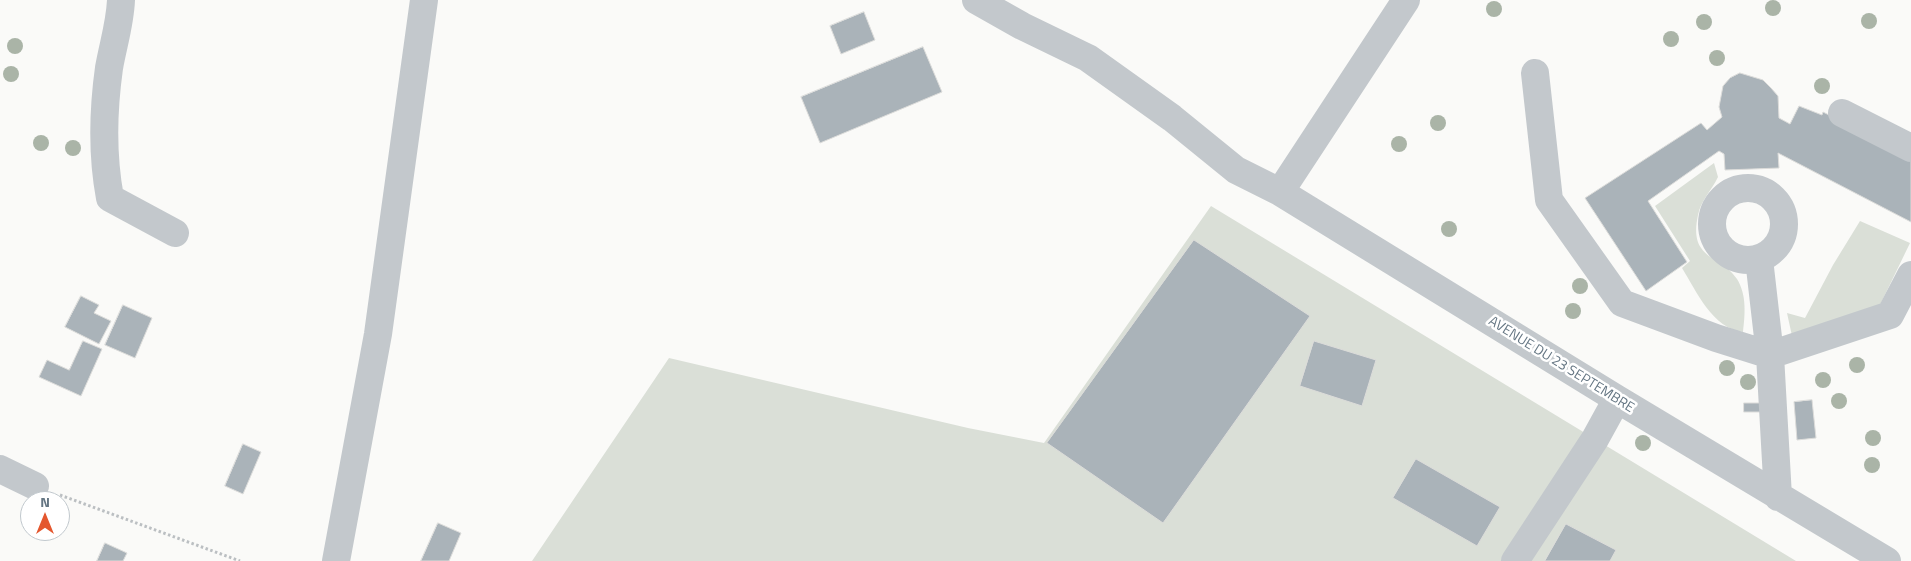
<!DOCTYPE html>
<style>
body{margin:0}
#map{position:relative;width:1911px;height:561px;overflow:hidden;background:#fafaf8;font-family:"Titillium Web",sans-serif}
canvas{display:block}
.north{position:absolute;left:20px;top:491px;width:50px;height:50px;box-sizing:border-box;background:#fff;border:1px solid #c1c8cd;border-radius:50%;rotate:0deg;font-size:14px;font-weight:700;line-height:20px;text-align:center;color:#657683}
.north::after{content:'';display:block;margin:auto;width:18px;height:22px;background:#e4572e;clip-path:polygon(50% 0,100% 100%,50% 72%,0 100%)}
</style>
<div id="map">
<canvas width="1911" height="561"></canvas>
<div class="north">N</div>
</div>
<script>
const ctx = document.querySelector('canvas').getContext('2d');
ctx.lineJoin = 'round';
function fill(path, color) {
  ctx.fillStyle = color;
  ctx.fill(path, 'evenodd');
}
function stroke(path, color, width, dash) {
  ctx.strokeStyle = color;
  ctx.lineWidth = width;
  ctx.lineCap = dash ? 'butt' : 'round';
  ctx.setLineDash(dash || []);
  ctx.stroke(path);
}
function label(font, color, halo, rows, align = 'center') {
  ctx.font = font + ' "Titillium Web",sans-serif';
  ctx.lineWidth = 5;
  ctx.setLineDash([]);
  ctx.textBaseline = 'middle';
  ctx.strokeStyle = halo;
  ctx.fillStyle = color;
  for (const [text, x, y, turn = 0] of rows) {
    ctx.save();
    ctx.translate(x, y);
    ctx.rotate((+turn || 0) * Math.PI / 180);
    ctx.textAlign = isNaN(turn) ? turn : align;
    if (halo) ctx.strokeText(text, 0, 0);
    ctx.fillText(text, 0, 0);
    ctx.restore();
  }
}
const green = new Path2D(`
 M1714 163 1718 177C1712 190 1701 200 1698 215 1688 261 1721 254 1737 279 1747 295 1745 315 1743 332 1712 328 1697 292 1682 268L1690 261 1655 206Z
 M1211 206 1796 561H532L669 358 968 428 1044 443Z
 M1860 221 1910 243 1879 307 1792 336 1787 313 1805 318 1833 265Z`);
const building = new Path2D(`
 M864 12 875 40 841 54 830 26Z
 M923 47 942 92 820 143 801 97Z
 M1740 73 1763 80 1771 88 1778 96 1779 118 1790 124 1799 106 1822 115 1823 112 1911 156V222L1778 153 1779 168 1725 170 1724 154 1719 151 1648 201 1687 262 1646 291 1585 198 1701 123 1707 130 1722 117 1719 107 1723 86 1730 78Z
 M1194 240 1310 316 1163 523 1047 443Z
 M81 296 99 305 94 313 111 321 99 344 65 327Z
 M123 305 152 318 135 358 105 345Z
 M83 341 102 349 81 396 39 377 47 360 69 370Z
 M1314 341 1376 360 1362 406 1300 386Z
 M1812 400 1816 438 1797 440 1794 402Z
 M1744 403H1763V412H1744Z
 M243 444 261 452 243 494 225 486Z
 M1416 459 1500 507 1477 546 1393 498Z
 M438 523 461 533 449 561H421Z
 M1566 524 1616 550 1610 561H1545Z
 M105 543 127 553 123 561H97Z`);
const path = new Path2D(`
 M60 495 240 561`);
const minor = new Path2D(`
 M121 0C120 24 113 45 109 68 103 111 102 155 110 198L175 233
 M976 0 1022 26 1088 58 1172 118 1236 170 1280 192 1617 399 1887 561
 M1535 73 1549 200 1622 303 1716 338 1770 355 1890 315 1911 275
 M1842 113 1911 148
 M1712 224a36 36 0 1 1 72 0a36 36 0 1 1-72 0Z
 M1280 192 1406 0
 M1759 259 1770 355 1778 497
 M0 469 35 486
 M336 561 378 334 424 0
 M1515 561 1595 439 1617 399`);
const trees = [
 [1773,8],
 [1494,9],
 [1869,21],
 [1704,22],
 [1671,39],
 [15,46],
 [1717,58],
 [11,74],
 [1822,86],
 [1438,123],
 [41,143],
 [1399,144],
 [73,148],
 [1449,229],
 [1580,286],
 [1573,311],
 [1857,365],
 [1727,368],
 [1823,380],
 [1748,382],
 [1839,401],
 [1873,438],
 [1643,443],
 [1872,465]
];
const streetNames = [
 ["AVENUE DU 23 SEPTEMBRE",1561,365,32]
];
fill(green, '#dadfd7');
fill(building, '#aab3b9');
stroke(building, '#dcdcda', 1);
stroke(path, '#bbbfc2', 3, [2.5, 2.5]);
stroke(minor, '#c3c8cc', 28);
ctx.fillStyle = '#aab4a7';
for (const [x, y] of trees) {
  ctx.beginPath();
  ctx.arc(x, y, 8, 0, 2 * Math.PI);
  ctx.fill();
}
label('14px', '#657683', '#fff', streetNames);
</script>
